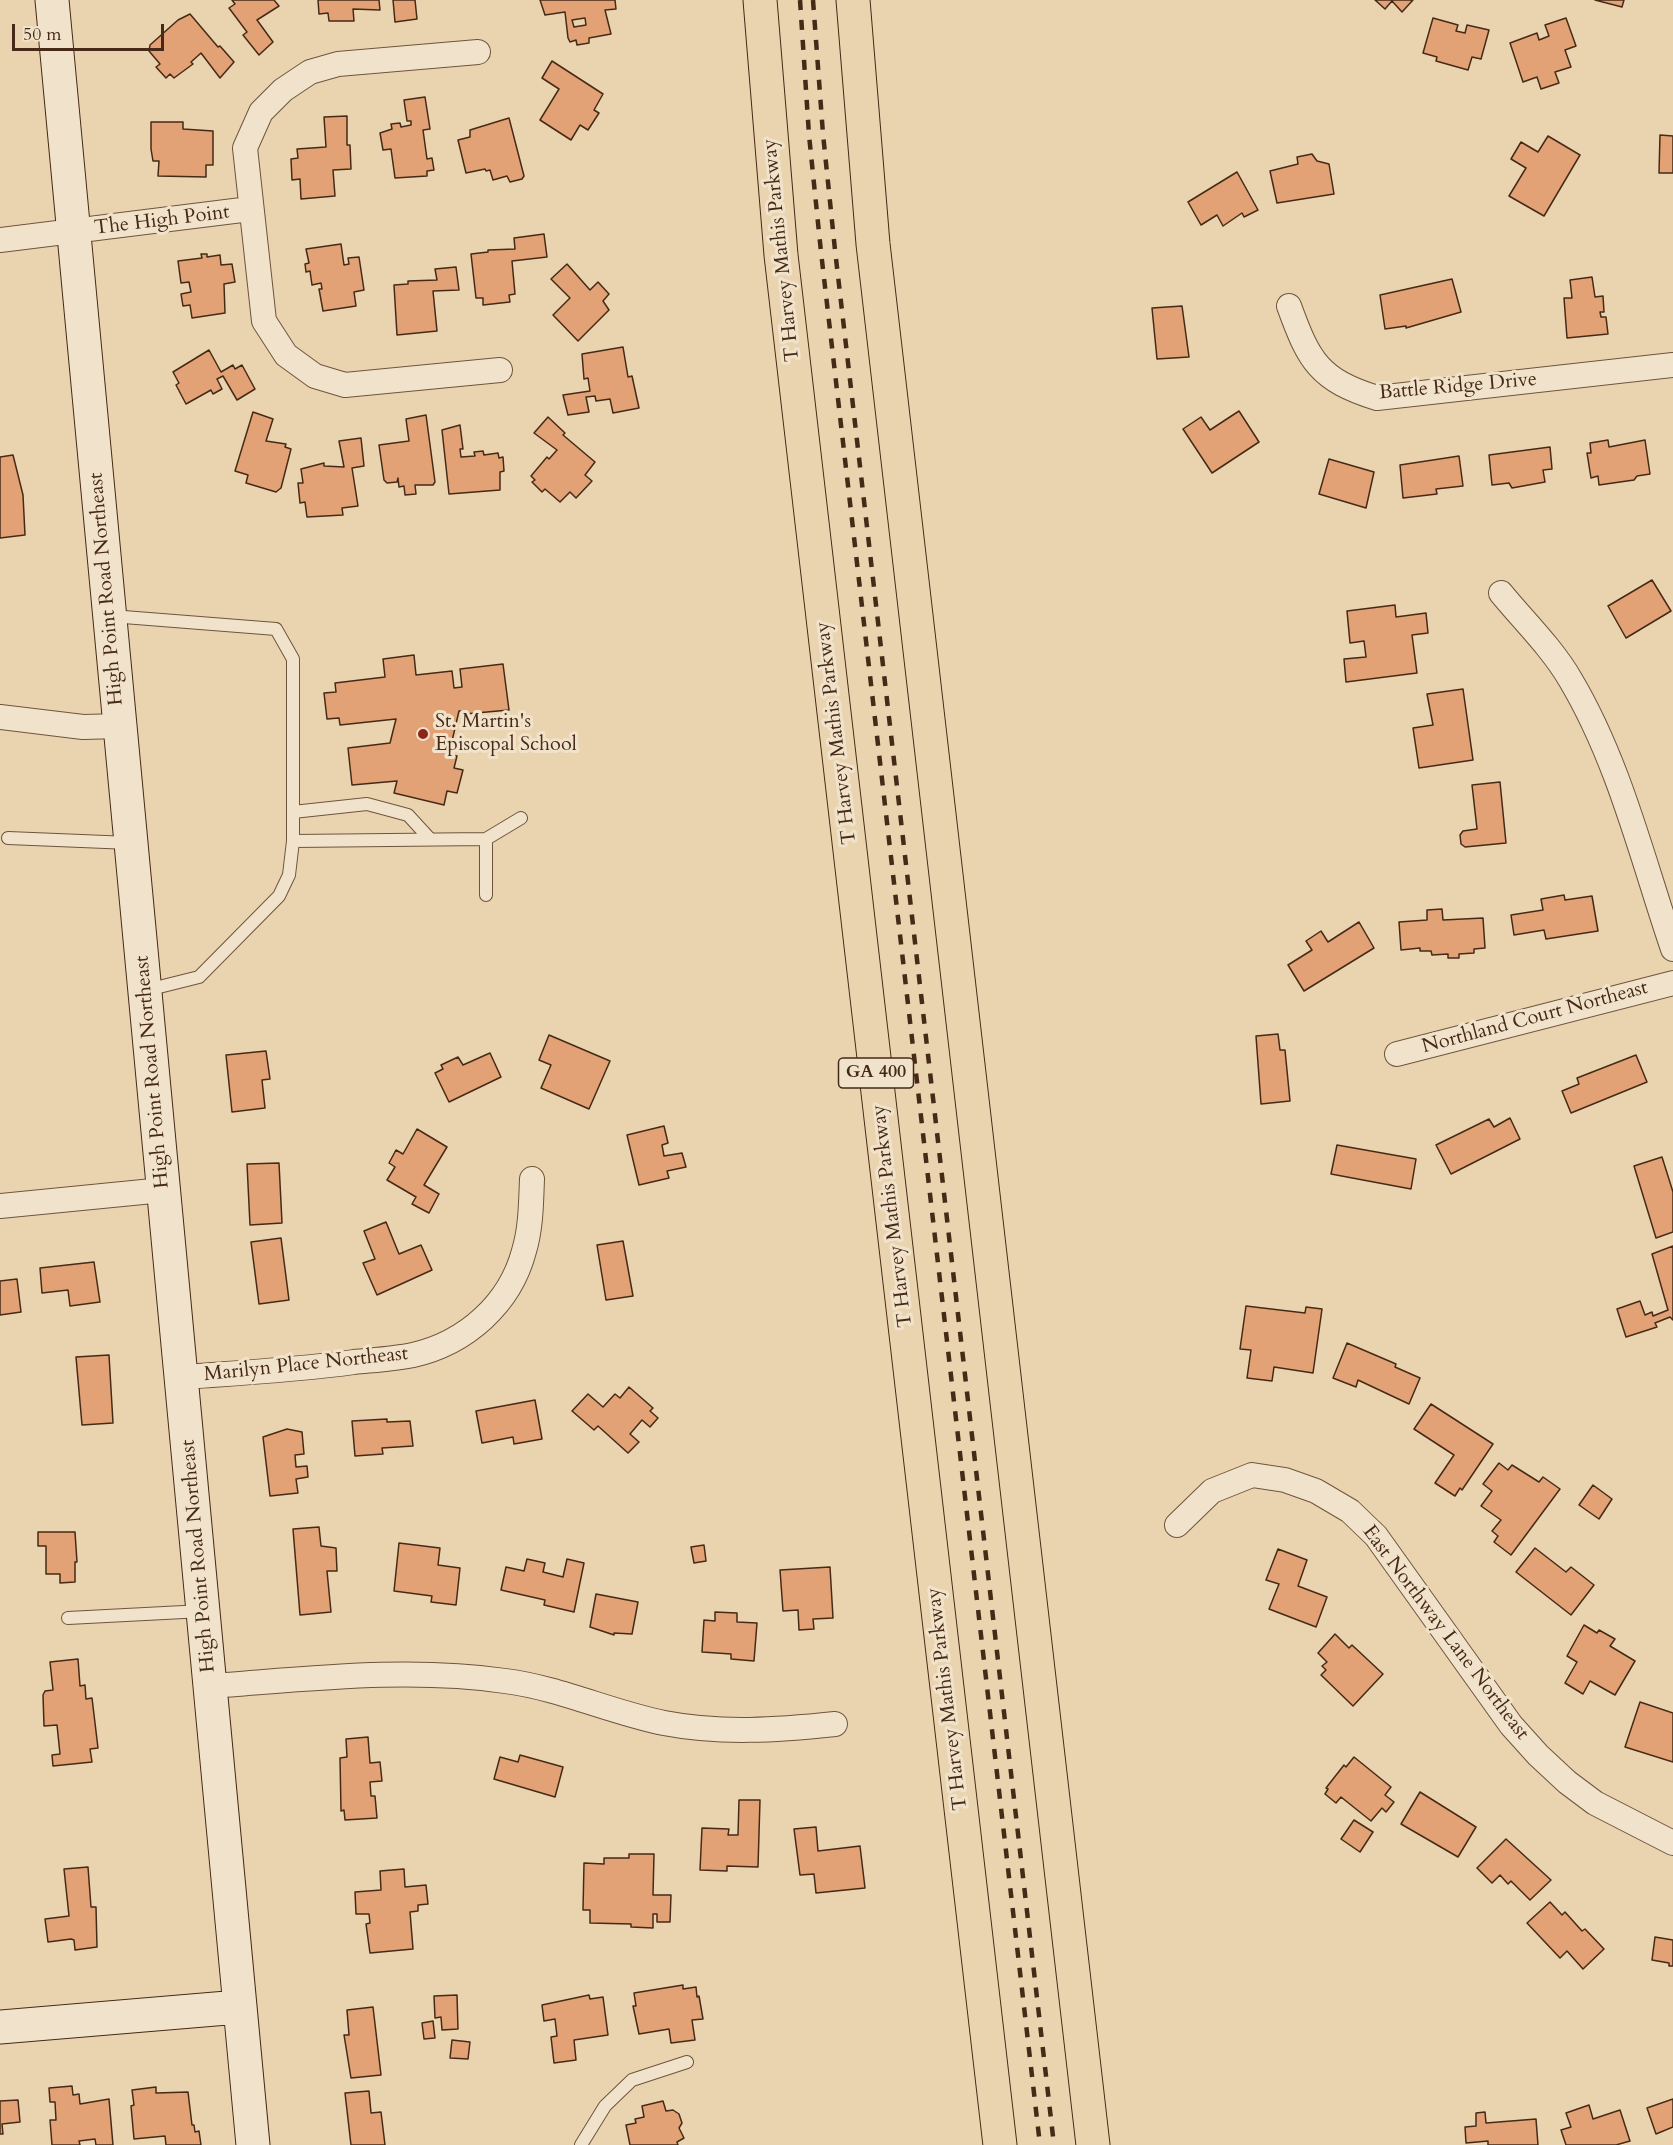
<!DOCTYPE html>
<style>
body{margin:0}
#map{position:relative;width:1673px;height:2145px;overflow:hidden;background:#ead4af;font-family:Cardo,serif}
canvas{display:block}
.scale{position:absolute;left:12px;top:24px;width:152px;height:27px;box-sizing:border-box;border:3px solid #462a17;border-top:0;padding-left:8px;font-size:18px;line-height:21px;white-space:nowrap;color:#462a17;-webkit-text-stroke:4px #f1e3cb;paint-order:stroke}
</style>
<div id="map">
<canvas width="1673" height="2145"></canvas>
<div class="scale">50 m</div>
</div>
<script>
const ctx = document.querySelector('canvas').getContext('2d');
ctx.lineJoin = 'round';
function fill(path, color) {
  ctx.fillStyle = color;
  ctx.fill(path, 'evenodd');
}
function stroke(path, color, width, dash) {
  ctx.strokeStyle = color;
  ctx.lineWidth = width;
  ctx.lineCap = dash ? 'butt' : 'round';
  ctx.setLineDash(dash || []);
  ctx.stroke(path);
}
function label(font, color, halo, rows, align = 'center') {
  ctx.font = font + ' Cardo,serif';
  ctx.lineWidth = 6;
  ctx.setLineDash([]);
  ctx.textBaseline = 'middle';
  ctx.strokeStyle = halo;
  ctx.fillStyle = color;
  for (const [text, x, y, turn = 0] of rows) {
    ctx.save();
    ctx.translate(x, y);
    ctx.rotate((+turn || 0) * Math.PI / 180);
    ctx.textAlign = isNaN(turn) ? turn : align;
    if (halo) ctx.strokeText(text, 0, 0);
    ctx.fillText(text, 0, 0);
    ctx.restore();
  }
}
const building = new Path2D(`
 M232 0H274L279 6 257 20 273 42 259 55 243 35 247 32 229 8 235 4Z
 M318 0H379L380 10 353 9 354 21H329L328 13 319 14Z
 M393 0H415L417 19 395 22Z
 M540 0H615L616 9 605 10 611 34 589 38V43L577 45 576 40 570 42 568 38 565 12 545 15ZM585 18 586 25 574 27 572 20Z
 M1375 0H1413L1402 12 1392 1 1385 9Z
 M1595 0H1624L1622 7Z
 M190 14 218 47 220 46 234 62 220 78 201 53 191 62 193 64 174 78 170 74 166 78 156 67 160 64 149 51 150 45 178 20Z
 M1433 18 1458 25 1456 31 1465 33 1467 25 1489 30 1481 59 1472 57 1468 70 1436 61 1437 57 1423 53Z
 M1566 18 1576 46 1565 50 1571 67 1555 72 1559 83 1541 89 1537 77 1523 82 1510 43 1537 33 1539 40 1549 36 1545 25Z
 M552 61 603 94 594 110 599 113 588 130 580 125 571 140 540 120 559 89 542 78Z
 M425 97 430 129 423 130 427 159 432 158 434 170 427 171V176L395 178 391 149 383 150 380 133 392 129 391 124 400 123 401 127 411 125V121H407L404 100Z
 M347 116V145H350L351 169 333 170 335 196 301 199 300 179 292 180 291 159 298 158 297 149 326 147 324 117Z
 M509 118 524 176 522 179 510 182 507 176 493 180 490 170 486 171 485 169 466 173 458 140 470 137V130Z
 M151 122H183V129L213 131V165H206V177L158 176 159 161H153L151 149Z
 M1660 135 1673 136V173H1659Z
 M1548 136 1580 155 1544 216 1509 196 1526 168 1511 159 1521 142 1538 152Z
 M1312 154 1317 161 1329 164 1334 194 1277 203 1270 171 1298 164 1297 157Z
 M1237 172 1258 210 1244 217 1242 213 1223 226 1217 215 1201 225 1188 202Z
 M544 234 547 257 512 261 515 294 509 295 510 302 483 305V298H476L471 254 488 252V250L515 249 514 238Z
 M341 244 344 265 349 264 348 258 359 257 364 290 354 292 356 306 323 311 319 289H322L321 283 312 285 310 271 306 272 305 264 309 263 306 249Z
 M201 254H207V257L220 255 221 265 232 264 235 282 224 284 225 313 192 318 190 305 183 306 181 294 191 292 189 282 181 283 178 261 202 258Z
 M567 264 590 290 598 282 609 294 603 301 609 310 578 341 553 315 570 298 551 279Z
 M456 267 459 290 433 291 437 331 397 335 394 285 408 284V281L437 280 435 269Z
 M1592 277 1595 297 1603 296 1604 312H1600L1601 317H1606L1608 334 1567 338 1564 298H1572L1570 280Z
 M1452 279 1461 312 1406 328V326L1385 329 1380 295Z
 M1182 306 1189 357 1157 359 1152 308Z
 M623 347 628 377 632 376 639 408 613 413 610 399 596 401 595 396 586 397 589 412 568 415 563 395 590 391 588 378 584 379 582 354Z
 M209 350 221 372 233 365 235 369 242 365 255 389 237 400 223 376 217 379 222 389 213 394 211 390 186 404 176 385 179 383 173 372Z
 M1239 411 1259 442 1212 473 1183 429 1201 417 1210 430Z
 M253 412 273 419 266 441 286 444 285 447 291 449 281 488 276 492 246 483 248 475 235 471Z
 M426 415 435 482 433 485H415L416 494 405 495 404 486 399 487 398 478 397 482 387 483 384 480 379 445 409 441 406 419Z
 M548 417 565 433 563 435 595 462 585 475 592 481 576 498 570 492 560 502 545 489 542 492 532 482 535 480 531 476 547 457 549 459 557 450 534 433Z
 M460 425 463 449H460L461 457 475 456 474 452 483 451 484 455 498 453 499 458 503 457 504 471 500 472V490L449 494 442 430Z
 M361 438 364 466 352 468 358 506 342 508 343 515 307 517 305 502 300 503 298 483H303L301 469 324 463V466L344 467 339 441Z
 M1608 440 1609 447 1645 440 1650 474 1637 476 1634 480 1599 485 1598 476 1591 478 1587 453H1591L1590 443Z
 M1550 447 1552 469 1543 470 1545 482 1512 488 1509 483 1492 485 1489 455Z
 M13 455 23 495 25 535 0 538V457Z
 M1459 456 1463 486 1436 489 1437 494 1403 498 1400 465Z
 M1329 459 1374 472 1366 508 1319 494Z
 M1652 580 1671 611 1626 638 1608 606Z
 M1395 605 1396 617 1426 613 1428 633 1412 635 1417 673 1346 682 1344 659 1366 657 1364 641 1350 643 1347 611Z
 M414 655 416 675 452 671 454 688 462 687 460 669 503 664 509 710 465 714V711H459L449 754 457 756 454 768 463 770 457 793 447 791 444 805 394 793 397 781 352 785 348 748 390 743 396 719 340 725 339 718 327 719 324 693 336 692 335 683 385 677 383 659Z
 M1463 689 1473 760 1419 768 1413 728 1433 725 1427 694Z
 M1500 782 1506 843 1465 847 1461 844 1460 835 1463 831 1477 829 1472 785Z
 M1564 895 1565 900 1592 896 1598 931 1546 939 1544 930 1514 935 1511 915 1543 910 1541 899Z
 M1442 909 1443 920 1483 918 1485 948 1474 949V953L1459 954V958H1448V954L1432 955 1431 951H1420V948L1401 950 1399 922 1427 920V910Z
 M1359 922 1374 948 1304 991 1288 965 1312 950 1306 941 1321 931 1328 942Z
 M1278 1034 1280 1050H1285L1290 1101 1261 1104 1256 1036Z
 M549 1035 610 1061 589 1109 541 1088 551 1065 539 1060Z
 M266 1051 270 1079 262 1080 265 1108 232 1112 226 1055Z
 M490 1053 501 1077 449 1102 435 1073 443 1069 441 1065 458 1057 463 1065Z
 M1636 1055 1647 1082 1571 1113 1562 1091 1579 1084 1577 1078Z
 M1510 1118 1520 1139 1451 1174 1436 1145 1489 1119 1494 1127Z
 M664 1126 668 1143 662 1145 664 1156 682 1153 686 1167 667 1171 669 1178 639 1185 627 1135Z
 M417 1129 447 1147 424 1185 439 1194 429 1213 412 1204 416 1197 387 1180 395 1167 389 1163 396 1150 403 1154Z
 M1337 1145 1416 1159 1411 1189 1331 1174Z
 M1662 1157 1673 1192V1232L1656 1238 1634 1166Z
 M279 1163 282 1223 250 1225 247 1164Z
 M386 1222 399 1254 421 1245 432 1270 377 1295 363 1263 375 1259 364 1231Z
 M281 1238 289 1300 259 1304 251 1242Z
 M623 1241 633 1296 606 1300 597 1245Z
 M1673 1246V1320L1670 1317 1655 1323 1657 1327 1626 1337 1617 1309 1640 1301 1645 1315 1652 1312 1653 1316 1668 1310 1652 1254Z
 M94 1262 100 1302 70 1306 68 1290 42 1293 40 1268Z
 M17 1279 21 1312 0 1315V1281Z
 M1246 1306 1305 1313 1306 1307 1322 1309 1313 1373 1274 1367 1272 1381 1247 1378 1251 1350 1240 1349Z
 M1347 1343 1396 1364 1395 1367 1420 1378 1409 1404 1358 1380 1356 1387 1333 1378Z
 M109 1355 113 1423 82 1425 76 1357Z
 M629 1387 653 1408 650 1411 658 1418 650 1427 642 1420 630 1434 639 1442 628 1453 598 1426 594 1430 572 1411 588 1394 603 1407 615 1394 620 1398Z
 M535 1400 542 1439 514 1444 513 1437 482 1443 476 1411Z
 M1431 1404 1493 1444 1462 1490 1460 1488 1455 1496 1435 1483 1454 1455 1414 1429Z
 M387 1419V1422L410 1421 413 1446 382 1448 383 1454 355 1456 352 1421Z
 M287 1429 302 1432 304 1454 295 1455 296 1467 307 1466 308 1477 296 1479 298 1493 270 1496 263 1437Z
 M1499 1463 1508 1470 1512 1465 1539 1482 1543 1477 1560 1489 1511 1555 1494 1542 1498 1536 1492 1531 1501 1520 1481 1506 1492 1491 1483 1484Z
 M1593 1485 1612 1499 1599 1519 1579 1505Z
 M319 1527 321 1546 336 1548 337 1571H327L331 1612 300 1615 293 1529Z
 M38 1532H75L77 1562H75V1582L60 1583V1574H46V1546H38Z
 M399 1543 440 1548 438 1565 460 1568 456 1605 431 1602 432 1596 394 1591Z
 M704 1545 706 1561 694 1563 691 1547Z
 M1535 1548 1566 1572 1571 1567 1594 1585 1571 1615 1516 1572Z
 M1278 1549 1307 1560 1298 1586 1327 1597 1316 1627 1269 1609 1279 1584 1266 1580Z
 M527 1559 545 1563 543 1572 563 1577 567 1559 584 1563 574 1612 544 1605 545 1600 501 1590 506 1567 524 1571Z
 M830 1567 833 1618 813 1619 814 1629 799 1630 798 1610 783 1611 780 1570Z
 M596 1594 638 1602 632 1634 614 1633V1635L590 1627Z
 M715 1612 737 1613V1622L757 1623 754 1661 731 1659V1654L702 1652 704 1620 715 1621Z
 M1584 1625 1597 1633 1599 1630 1615 1639 1610 1646 1635 1661 1615 1695 1590 1681 1583 1694 1565 1683 1577 1662 1567 1656Z
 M1335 1634 1349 1648 1352 1645 1383 1674 1353 1706 1321 1675 1326 1670 1322 1666 1327 1662 1318 1653Z
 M78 1659 80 1686 85 1685 86 1699 92 1698 98 1748 90 1749 92 1762 53 1766 52 1755 60 1754 57 1725 44 1726 43 1695 45 1691 53 1690 50 1662Z
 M1640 1702 1673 1713V1762L1625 1747Z
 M368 1737 370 1763 380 1762 382 1781 370 1782 371 1796H375L377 1818 345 1820 344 1810 341 1811 340 1758 347 1757 346 1739Z
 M520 1755 563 1767 555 1797 494 1779 500 1757 518 1762Z
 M1354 1757 1391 1787 1385 1795 1394 1802 1386 1812 1382 1808 1371 1821 1341 1797 1336 1803 1325 1794 1328 1789 1326 1788 1344 1765 1346 1767Z
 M1420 1792 1476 1827 1458 1857 1401 1824Z
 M739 1800H760L758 1867 727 1866V1871L700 1870 702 1828 729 1829 728 1835H738Z
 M1354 1820 1373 1832 1360 1852 1341 1839Z
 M816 1827 818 1851 860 1846 865 1888 816 1893 814 1874 800 1875 794 1829Z
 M1506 1839 1551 1880 1530 1900 1511 1881 1508 1884 1500 1875 1492 1883 1477 1868Z
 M629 1854H654L653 1895H671L670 1922H657V1914H653V1928L631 1927V1924L590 1923V1910H583L584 1863 604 1864V1858H629Z
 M88 1867 91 1907H96L97 1947 75 1950 74 1940 71 1939 48 1942 45 1919 69 1916 64 1869Z
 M404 1869 405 1887 426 1885 428 1904 418 1905V1911L410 1912 413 1949 370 1953 366 1924 370 1923 369 1914H356L355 1892 381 1890 380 1871Z
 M1550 1902 1562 1915 1565 1912 1582 1931 1585 1929 1604 1949 1583 1969 1567 1951 1560 1958 1527 1923Z
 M1655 1937 1673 1940V1966H1669V1963L1652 1960Z
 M683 1985V1989L696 1987 697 1997 699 1996 703 2019 692 2020 695 2040 671 2043 669 2029 639 2034 633 2006H636L634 1993Z
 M457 1995 458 2029 442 2030 441 2017 435 2018 434 1996Z
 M589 1995 590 1999 603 1997 608 2035 574 2040 576 2060 554 2063 551 2037 557 2036 555 2019 544 2021 542 2005Z
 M373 2007 381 2075 351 2078 344 2035H349L347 2010Z
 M433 2021 435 2038 424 2039 422 2023Z
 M452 2040 470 2042 468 2059 450 2058Z
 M72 2086 73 2095 79 2094 80 2104 109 2099 113 2145H96L95 2139 79 2141 80 2145H52L50 2120H56L55 2102H50L49 2088Z
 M156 2087V2093L188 2092 192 2125H194L195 2132 199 2131 201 2145H166L165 2136 134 2139 131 2106 134 2105 132 2090Z
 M369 2091 371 2113 381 2112 385 2145H351L345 2093Z
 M1673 2099V2127L1656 2134 1647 2108Z
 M18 2100 20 2122 2 2124 3 2134H0V2101Z
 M663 2101 666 2111 673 2110 679 2114 682 2123 679 2128 684 2138 677 2142 678 2145H630L626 2125 636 2123 635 2119 644 2117 642 2106Z
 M1589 2105 1593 2119 1620 2110 1630 2141 1616 2145H1566L1561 2130 1571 2127 1566 2113Z
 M1485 2112 1486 2123 1536 2119 1538 2145H1488V2141L1466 2143 1465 2127 1476 2126V2113Z`);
const lane = new Path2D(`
 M111 616 276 629 293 659V841L289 875 279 896 199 977 147 990
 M293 812 367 804 408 815 430 839
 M8 838 130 843
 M293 841 486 839 521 818
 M486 895V839
 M68 1618 203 1611
 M581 2145 605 2106 632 2080 687 2062`);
const street = new Path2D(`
 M478 52 338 64 310 72 283 90 261 112 245 148 264 321 286 355 315 376 345 385 500 370
 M0 240 250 209
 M1289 306C1309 361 1319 380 1377 398L1673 365
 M1501 593C1523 620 1552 648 1570 679 1619 761 1642 858 1673 949
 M0 717 83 727 120 726
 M1397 1054 1673 983
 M0 1206 163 1190
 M182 1377C239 1373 297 1370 354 1362 374 1360 394 1359 413 1355 466 1343 510 1304 524 1251 531 1228 531 1203 532 1179
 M1177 1525 1212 1491 1252 1475 1285 1480 1316 1491 1350 1511 1376 1536 1511 1725 1538 1755 1567 1782 1595 1803 1673 1843
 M211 1686C309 1679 408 1667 505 1681 560 1688 610 1712 664 1723 721 1734 778 1730 835 1724`);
const secondary = new Path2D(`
 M52 0 253 2145
 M0 2027 239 2007`);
const highway = new Path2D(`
 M760 0 781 255 1000 2145
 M853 0 873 244 1093 2145`);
const rail = new Path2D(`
 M800 0 809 135 821 252 1040 2145
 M813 0 823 134 835 250 1054 2145`);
const markers = [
 [423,734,6,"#8f2418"]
];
const shields = [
 [876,1073,75]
];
const shieldNames = [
 ["GA 400",876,1073]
];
const streetNames = [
 ["The High Point",162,221,-7],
 ["T Harvey Mathis Parkway",782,250,-96],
 ["Battle Ridge Drive",1458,387,-5],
 ["High Point Road Northeast",107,589,-95],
 ["T Harvey Mathis Parkway",837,733,-97],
 ["Northland Court Northeast",1535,1018,-15],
 ["High Point Road Northeast",153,1072,-95],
 ["T Harvey Mathis Parkway",893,1216,-97],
 ["Marilyn Place Northeast",306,1365,-6],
 ["High Point Road Northeast",199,1556,-95],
 ["East Northway Lane Northeast",1445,1633,53],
 ["T Harvey Mathis Parkway",948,1699,-97]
];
const poiNames = [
 ["St. Martin's",435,722],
 ["Episcopal School",435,745]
];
fill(building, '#e2a275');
stroke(building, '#462a17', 1.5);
stroke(lane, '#6f543d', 14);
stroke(street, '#6f543d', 26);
stroke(secondary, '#462a17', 35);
stroke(highway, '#462a17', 35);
stroke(lane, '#f1e3cb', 12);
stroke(street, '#f1e3cb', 24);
stroke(secondary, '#f1e3cb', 33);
stroke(highway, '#ead4af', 33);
stroke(rail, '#462a17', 4.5, [10, 10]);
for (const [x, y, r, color] of markers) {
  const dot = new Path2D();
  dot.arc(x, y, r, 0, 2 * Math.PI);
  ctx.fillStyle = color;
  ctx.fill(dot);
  stroke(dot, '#f1e3cb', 2);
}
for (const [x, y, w] of shields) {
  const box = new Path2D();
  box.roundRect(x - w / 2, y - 15, w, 30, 4.5);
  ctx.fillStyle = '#f1e3cb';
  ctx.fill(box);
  stroke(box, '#462a17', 1.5);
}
label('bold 18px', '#462a17', null, shieldNames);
label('20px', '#462a17', '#f1e3cb', streetNames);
label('20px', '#462a17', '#f1e3cb', poiNames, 'left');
</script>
